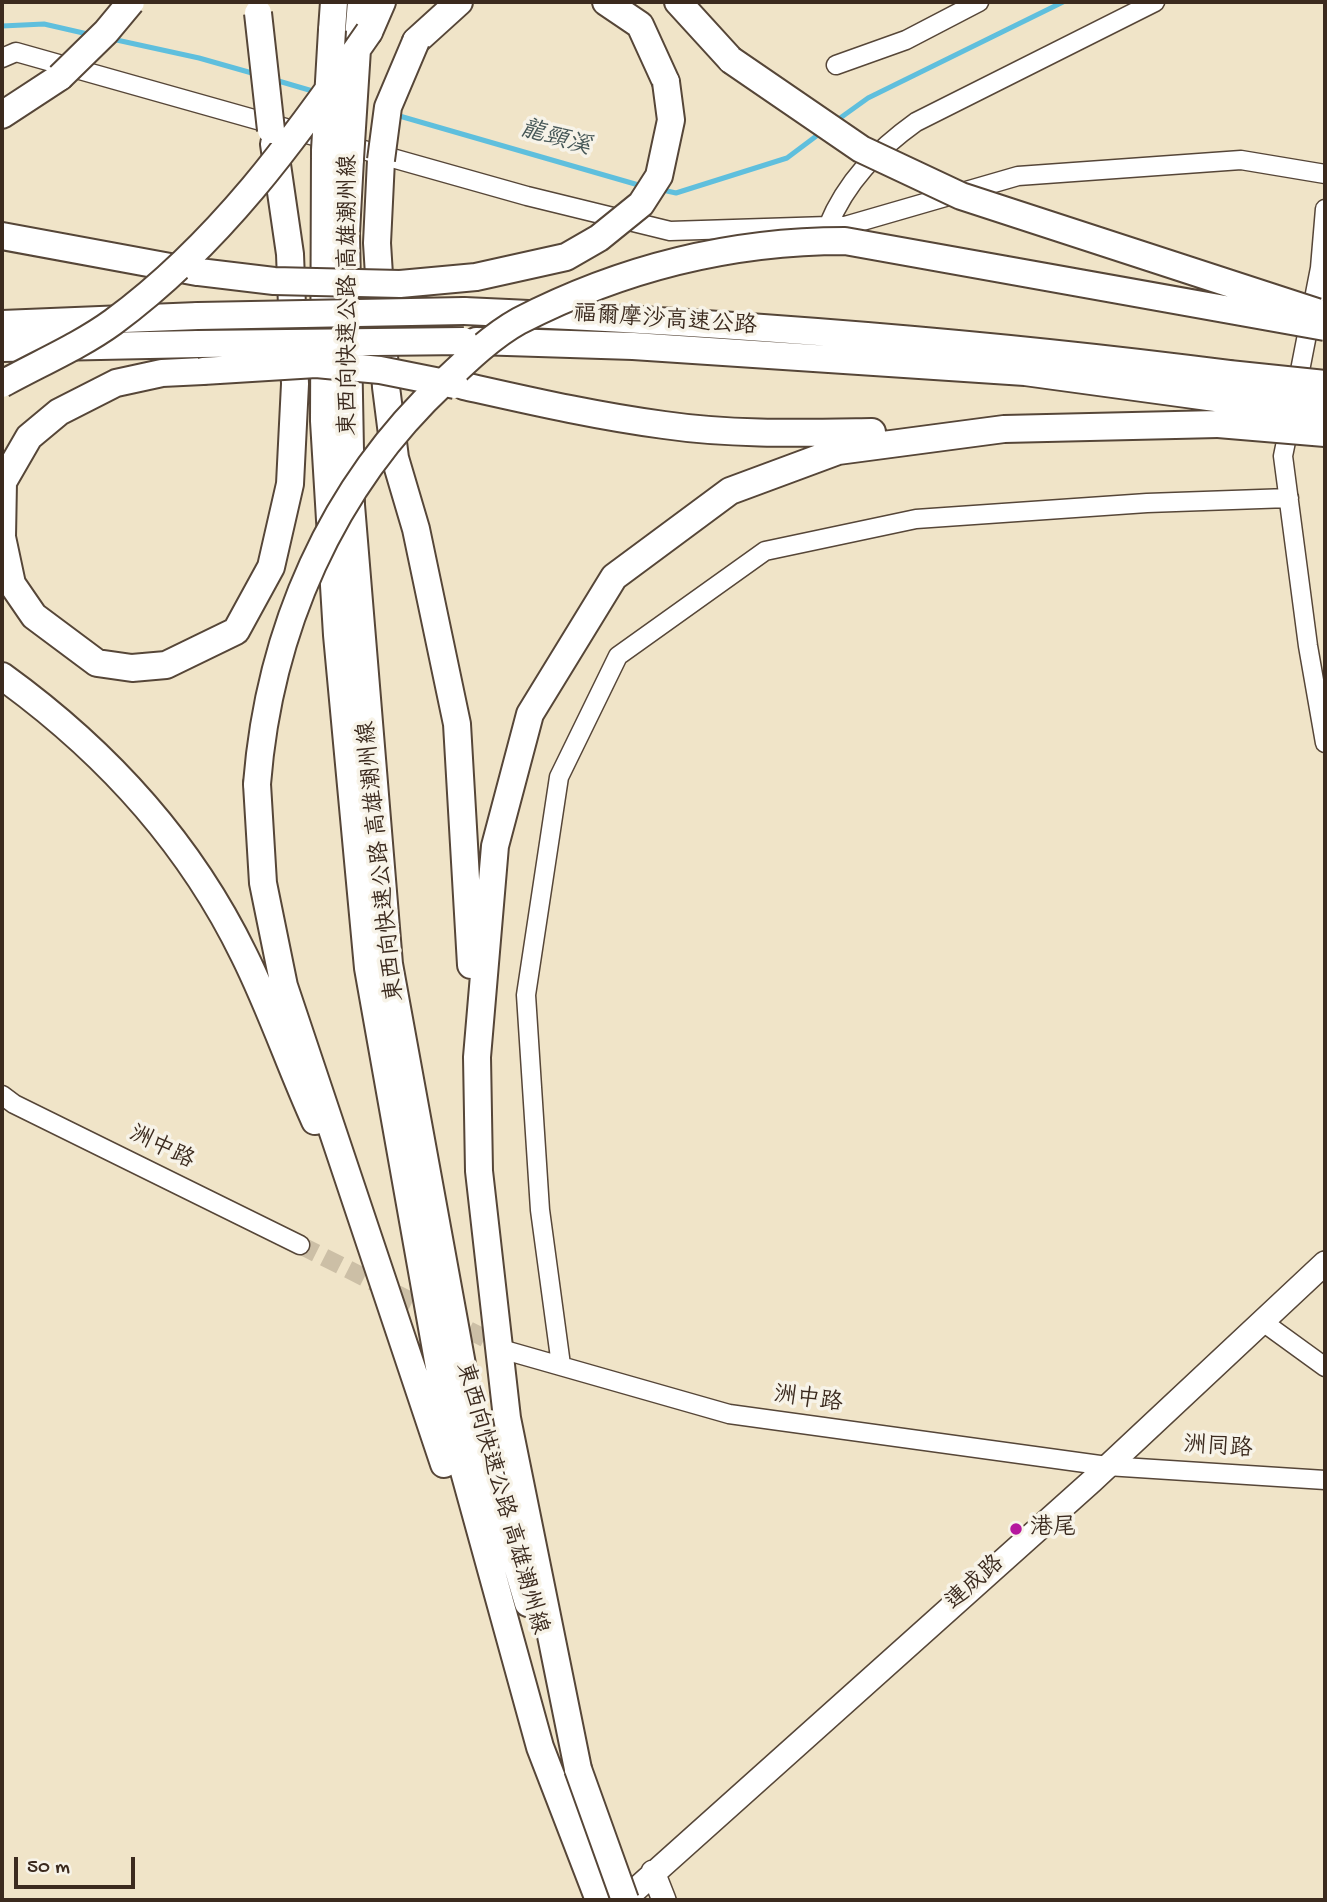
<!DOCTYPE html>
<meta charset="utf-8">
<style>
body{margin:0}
#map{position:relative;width:1327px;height:1902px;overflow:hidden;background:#f0e4c8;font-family:"Gochi Hand",sans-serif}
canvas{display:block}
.frame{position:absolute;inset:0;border:4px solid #3b2a1e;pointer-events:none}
.scale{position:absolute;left:14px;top:1857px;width:121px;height:32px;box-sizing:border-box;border:4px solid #3b2a1e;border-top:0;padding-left:9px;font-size:21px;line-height:24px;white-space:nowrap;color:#3b2a1e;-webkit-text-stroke:5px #f7f3e8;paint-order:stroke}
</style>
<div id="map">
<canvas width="1327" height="1902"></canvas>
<div class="frame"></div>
<div class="scale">50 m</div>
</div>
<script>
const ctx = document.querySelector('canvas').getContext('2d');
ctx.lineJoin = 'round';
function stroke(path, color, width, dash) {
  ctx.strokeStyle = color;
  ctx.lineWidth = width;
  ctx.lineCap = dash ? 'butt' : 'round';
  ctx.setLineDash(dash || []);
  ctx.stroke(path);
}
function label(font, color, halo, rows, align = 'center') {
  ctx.font = font + ' "Gochi Hand","LXGW WenKai TC",sans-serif';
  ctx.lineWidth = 7;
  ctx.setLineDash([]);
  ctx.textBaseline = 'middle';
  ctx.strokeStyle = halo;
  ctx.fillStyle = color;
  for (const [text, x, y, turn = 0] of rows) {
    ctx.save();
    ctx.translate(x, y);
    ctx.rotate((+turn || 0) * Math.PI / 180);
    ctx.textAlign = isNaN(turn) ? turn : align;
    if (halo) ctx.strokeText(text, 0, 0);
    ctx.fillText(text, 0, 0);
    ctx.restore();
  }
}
const stream = new Path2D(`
 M2 26 44 24 92 35
 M112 39 199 58 259 75
 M275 80 316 92
 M396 115 642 186
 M836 121 868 98 1063 2
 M658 189 676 193 787 158 823 131`);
const minorTunnel = new Path2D(`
 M300 1245 506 1349`);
const minor = new Path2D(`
 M1155 2 916 122C877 150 846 182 828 226H845L1018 176 1241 160 1325 174
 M2 58 16 52 527 196 670 231 828 226
 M836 65 906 40 979 2
 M1296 391 1320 268 1325 209
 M1290 422 1283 456 1308 646 1325 743
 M2 1095 14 1104 300 1245
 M1263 1322 1325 1367
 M508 1351 729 1414 1107 1466 1325 1480
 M561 1365 540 1210 526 995 559 777 618 656 765 551 916 519 1147 503 1289 498`);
const major = new Path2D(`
 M653 1872 664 1900
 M624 1900 1092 1481 1325 1263`);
const highway = new Path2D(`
 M606 2 640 25 666 82
 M678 2 731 60
 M332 30 334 2
 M369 32 382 2
 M358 38 361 2
 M416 41 459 2
 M2 115 60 77
 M325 150 324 421 337 635 368 968 446 1406 540 1747 599 1900
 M350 159 346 233 351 505 389 964 469 1403 528 1603
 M381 160 377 243 386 387 395 458 416 529 457 724 471 965
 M2 236 197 272
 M464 311C720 322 974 341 1229 374
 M2 324 198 316
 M476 341 633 346 1025 372 1223 399
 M2 348 198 344
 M203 371 162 373 116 383 59 412 29 437 3 482 2 537 12 584 34 616 97 663 132 668 166 665 236 631 271 567 290 484 295 384 290 254 274 144
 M464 386C531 401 596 416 664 425 732 435 803 433 872 432
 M2 676C103 749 189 842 244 955 271 1009 290 1066 315 1121
 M257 784 263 883 284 986 444 1464
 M578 1769 507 1418 479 1171 477 1057 495 846 530 714 614 577 730 491 838 451 1004 429 1218 424`);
const highwayBridge = new Path2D(`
 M258 13 271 130
 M731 60 861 149 961 196 1317 312
 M60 77 106 32 131 2
 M325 150 332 30
 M350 159 357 49
 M381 160 388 107 416 41
 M199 272 274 281 400 284 476 277 566 257 599 238 641 204 659 176 671 120 666 82
 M198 316 464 311
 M198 344 464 341
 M203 371 316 364 380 370 455 385
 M1229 374 1325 384
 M2 384C38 364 80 346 113 322 219 244 295 139 369 32
 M1223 399 1325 410
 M1218 424 1325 433
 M257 784C269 631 331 487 445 381 467 360 492 336 519 321 622 268 730 241 845 241L1325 327
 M578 1769 625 1900`);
const markers = [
 [1016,1529,7,"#b5179e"]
];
const streetNames = [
 ["東西向快速公路 高雄潮州線",350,295,-90],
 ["福爾摩沙高速公路",665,322,4],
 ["東西向快速公路 高雄潮州線",383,861,-96],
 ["洲中路",161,1149,26],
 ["洲中路",808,1401,8],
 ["洲同路",1218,1449,4],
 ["東西向快速公路 高雄潮州線",500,1499,74],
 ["連成路",976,1584,-42]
];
const poiNames = [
 ["港尾",1030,1529]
];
const waterNames = [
 ["龍頸溪",555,140,16]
];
stroke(stream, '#5fbfdd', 5);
stroke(minorTunnel, '#ccbfa6', 18, [18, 9]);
stroke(minor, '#564638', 21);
stroke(major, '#564638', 26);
stroke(highway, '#564638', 30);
stroke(minor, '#fff', 18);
stroke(major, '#fff', 23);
stroke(highway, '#fff', 26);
stroke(highwayBridge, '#564638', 30, []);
stroke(highwayBridge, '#fff', 26);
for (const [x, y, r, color] of markers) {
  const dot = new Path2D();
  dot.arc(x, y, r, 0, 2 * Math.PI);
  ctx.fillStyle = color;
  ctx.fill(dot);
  stroke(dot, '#f7f3e8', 2.5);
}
label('23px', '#3b2a1e', '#f7f3e8', streetNames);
label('23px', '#3b2a1e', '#f7f3e8', poiNames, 'left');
label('italic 24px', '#465757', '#f7f3e8', waterNames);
</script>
